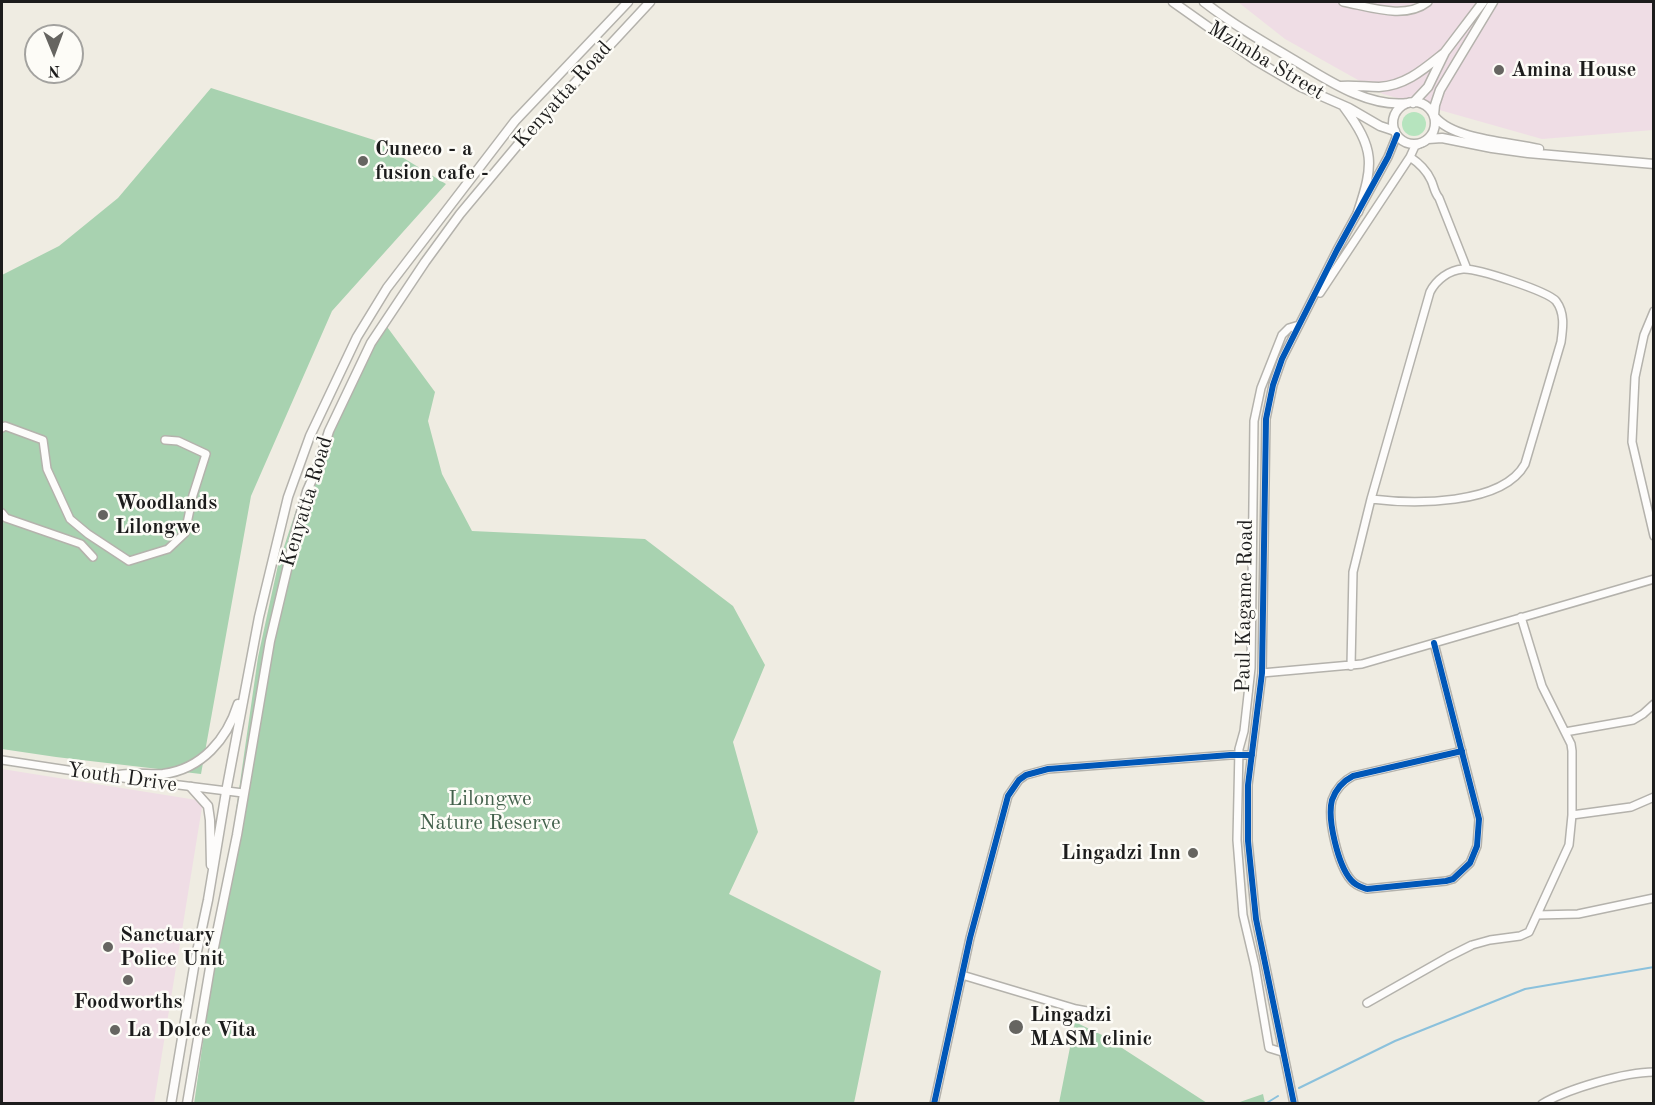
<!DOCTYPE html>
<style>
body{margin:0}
#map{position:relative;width:1655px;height:1105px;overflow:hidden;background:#efece2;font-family:"Old Standard TT",serif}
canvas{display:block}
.frame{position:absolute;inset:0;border:3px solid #1c1c1c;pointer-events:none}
.north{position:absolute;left:24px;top:24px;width:60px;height:60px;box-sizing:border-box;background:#fdfcf7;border:2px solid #a3a29f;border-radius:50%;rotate:179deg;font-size:16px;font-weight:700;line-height:24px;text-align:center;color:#1c1c1c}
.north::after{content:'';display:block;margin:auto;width:21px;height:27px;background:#666561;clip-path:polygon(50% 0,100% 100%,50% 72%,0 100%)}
</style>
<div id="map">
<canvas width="1655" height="1105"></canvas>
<div class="frame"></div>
<div class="north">N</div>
</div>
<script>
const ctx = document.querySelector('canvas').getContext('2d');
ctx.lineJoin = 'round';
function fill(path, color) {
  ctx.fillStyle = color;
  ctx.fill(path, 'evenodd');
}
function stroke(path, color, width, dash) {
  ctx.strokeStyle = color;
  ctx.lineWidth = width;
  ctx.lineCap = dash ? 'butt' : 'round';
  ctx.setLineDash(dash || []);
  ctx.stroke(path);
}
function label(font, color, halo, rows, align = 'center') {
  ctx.font = font + ' "Old Standard TT",serif';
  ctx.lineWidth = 5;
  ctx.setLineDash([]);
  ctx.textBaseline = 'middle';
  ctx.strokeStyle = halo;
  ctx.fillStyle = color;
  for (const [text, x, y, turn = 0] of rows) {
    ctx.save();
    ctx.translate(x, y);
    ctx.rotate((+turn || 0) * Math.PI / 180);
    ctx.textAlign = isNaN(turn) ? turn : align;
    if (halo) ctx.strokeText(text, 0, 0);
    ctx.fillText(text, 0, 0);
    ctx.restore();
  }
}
const built = new Path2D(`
 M1238 2H1653V130L1542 139 1383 94 1285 39Z
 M2 769 203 801 154 1103H2Z`);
const green = new Path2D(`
 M1402 124a12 12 0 1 1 24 0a12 12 0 1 1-24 0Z`);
const forest = new Path2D(`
 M211 88 374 140 446 184 332 311 251 496 201 774 56 757 2 749V275L59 246 118 198Z
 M382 320 435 392 428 421 442 474 472 531 645 539 733 606 765 665 733 742 758 832 729 894 881 971 854 1103 194 1104 258 657 278 565 307 477Z
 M1075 1022 1102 1035 1207 1103H1059Z
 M1263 1094 1265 1103H1237Z`);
const stream = new Path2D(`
 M1299 1088 1395 1041 1525 989 1654 967
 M1265 1104 1278 1096`);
const minor = new Path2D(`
 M1343 2C1370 7 1405 20 1428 2
 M1410 157C1419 163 1426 169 1431 180 1434 186 1434 192 1439 198L1467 269
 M1320 293 1410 157 1415 146 1424 142
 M1654 311 1644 335 1635 377 1632 442 1654 536
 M2 428 5 426 43 440 47 469 70 519 88 534 129 561 168 549 185 533 193 495 206 454 178 441 165 440
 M2 513 6 518 81 544 93 557
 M1434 643 1479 819 1477 846 1470 863 1453 879 1446 881 1367 889C1361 887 1356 886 1351 880 1338 865 1327 819 1332 800 1336 789 1343 781 1353 776L1462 751
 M1351 666 1353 572 1371 499 1430 292C1436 280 1449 270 1463 269 1477 268 1547 291 1556 301 1565 313 1563 327 1561 342L1525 464C1502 506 1412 504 1371 499
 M1262 673 1362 664 1654 579
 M1565 732 1633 720 1643 714 1654 704
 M2 760 107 776 243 793
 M1572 815 1631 807 1654 797
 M1537 915 1578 914 1654 898
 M962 975 1076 1009 1098 1013
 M1367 1003 1448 957 1472 945 1490 940 1520 936 1529 932 1569 845 1572 815V751L1571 744 1542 686 1521 617
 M1282 1052 1269 1048 1255 966 1243 915 1237 840 1239 749 1244 731 1251 668 1254 421 1261 388 1282 335 1289 328 1299 325
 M934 1104 970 938 1008 796 1019 780 1026 775 1048 769 1230 755H1252
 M1294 1104 1256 919 1248 841V785L1262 673 1266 419 1273 385 1282 359 1337 250 1388 157 1397 135
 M1542 1104C1567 1089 1625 1072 1654 1072`);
const major = new Path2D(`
 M1173 2 1255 60 1301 87 1349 108 1380 126 1395 131
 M1204 2C1231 23 1260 40 1289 57 1325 78 1366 108 1408 103
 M1341 86C1354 85 1366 87 1379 87 1405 86 1424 69 1444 53
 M1393 123a21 21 0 1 1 42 0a21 21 0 1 1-42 0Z
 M1413 103 1428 87 1445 52 1483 2
 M1344 107C1375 149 1374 164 1358 212
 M1434 115 1435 105 1440 90 1493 2
 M1435 117C1454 140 1510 142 1539 149
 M1428 139 1442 138 1492 148 1528 153 1654 164
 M107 776C115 776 123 774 131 774 141 773 152 775 163 774 202 769 227 739 238 704
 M191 787 208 806 210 820 211 865
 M171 1104 195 961 208 900 226 792 259 617 288 497 310 436 357 337 387 288 515 121 628 2
 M187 1104 211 962 237 835 270 641 298 523 307 491 318 466 329 431 371 343 425 262 460 214 521 141 650 2`);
const cycleway = new Path2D(`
 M1434 643 1479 819 1477 846 1470 863 1453 879 1446 881 1367 889C1361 887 1356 886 1351 880 1338 865 1327 819 1332 800 1336 789 1343 781 1353 776L1462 751
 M934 1104 970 938 1008 796 1019 780 1026 775 1048 769 1230 755H1252
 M1294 1104 1256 919 1248 841V785L1262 673 1266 419 1273 385 1282 359 1337 250 1388 157 1397 135`);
const markers = [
 [1499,70,6,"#666561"],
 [363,161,6,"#666561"],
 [103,515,6,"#666561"],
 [1193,853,6,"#666561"],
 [108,947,6,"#666561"],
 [128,980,6,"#666561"],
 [1016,1027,8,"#666561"],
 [115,1030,6,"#666561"]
];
const streetNames = [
 ["Mzimba Street",1266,61,31],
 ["Kenyatta Road",563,95,-48],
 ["Kenyatta Road",307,502,-73],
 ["Paul Kagame Road",1245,606,-89],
 ["Youth Drive",122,778,8]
];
const poiNames = [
 ["Amina House",1511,70],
 ["Cuneco - a",375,149],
 ["fusion cafe -",375,173],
 ["Woodlands",115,503],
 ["Lilongwe",115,527],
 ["Lingadzi Inn",1181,853,"right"],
 ["Sanctuary",120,935],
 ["Police Unit",120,959],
 ["Foodworths",128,1002,"center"],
 ["Lingadzi",1030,1015],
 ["MASM clinic",1030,1039],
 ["La Dolce Vita",127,1030]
];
const parkNames = [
 ["Lilongwe",490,799],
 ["Nature Reserve",490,823]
];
fill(built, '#efdde5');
fill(green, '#b6e4be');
fill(forest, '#a8d2b0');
stroke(stream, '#8bc1dc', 2);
stroke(minor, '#b4b2ac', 10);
stroke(major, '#b4b2ac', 11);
stroke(minor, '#fdfcfb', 7);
stroke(major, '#fdfcfb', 8);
stroke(cycleway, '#0057b8', 6);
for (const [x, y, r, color] of markers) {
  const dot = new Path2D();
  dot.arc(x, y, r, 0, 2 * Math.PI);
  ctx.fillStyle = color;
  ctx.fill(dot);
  stroke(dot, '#fdfcf7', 2);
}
label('21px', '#1c1c1c', '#fdfcf7', streetNames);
label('bold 21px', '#1c1c1c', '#fdfcf7', poiNames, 'left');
label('21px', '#42604b', '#fdfcf7', parkNames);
</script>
